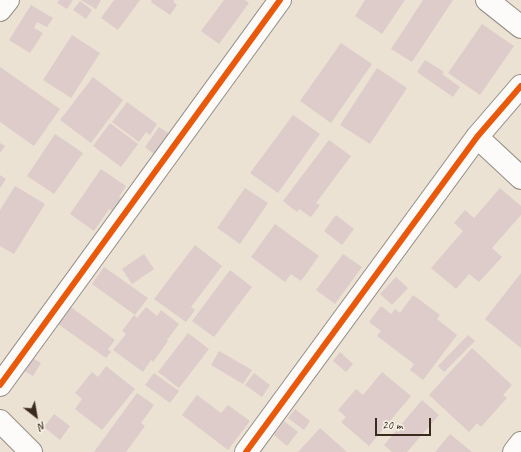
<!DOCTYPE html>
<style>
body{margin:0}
#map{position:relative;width:521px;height:452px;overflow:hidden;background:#ebe2d4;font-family:Caveat,sans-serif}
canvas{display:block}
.north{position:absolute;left:16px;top:396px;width:40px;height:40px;-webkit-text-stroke:3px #f7f3e8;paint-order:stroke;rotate:149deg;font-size:11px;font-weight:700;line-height:16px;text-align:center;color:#3b2a1e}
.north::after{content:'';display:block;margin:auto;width:14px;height:18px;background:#3b2a1e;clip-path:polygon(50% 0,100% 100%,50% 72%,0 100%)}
.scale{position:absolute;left:375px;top:418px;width:56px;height:18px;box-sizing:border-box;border:2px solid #3b2a1e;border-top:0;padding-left:5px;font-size:12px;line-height:14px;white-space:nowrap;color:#3b2a1e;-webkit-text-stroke:3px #f7f3e8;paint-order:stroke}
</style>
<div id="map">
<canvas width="521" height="452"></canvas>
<div class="north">N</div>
<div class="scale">20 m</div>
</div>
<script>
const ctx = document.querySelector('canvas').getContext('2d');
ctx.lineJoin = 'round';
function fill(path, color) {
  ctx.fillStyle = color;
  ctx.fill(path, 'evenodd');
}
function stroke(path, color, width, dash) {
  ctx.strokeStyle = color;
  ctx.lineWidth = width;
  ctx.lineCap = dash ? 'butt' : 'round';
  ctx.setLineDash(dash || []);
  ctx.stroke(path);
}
const building = new Path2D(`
 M59 0H73L67 9 57 3Z
 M81 0H101L96 9Z
 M114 0H140L118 30 101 18Z
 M152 0H175L173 1 177 5 170 15 151 2Z
 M224 0H245L249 3 219 44 201 31Z
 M365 0H405L382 34 355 16Z
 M423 0H453L412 62 391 49Z
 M80 1 92 10 86 19 73 10Z
 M31 5 53 18 47 27 37 22 34 28 43 33 30 53 9 40Z
 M482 24 514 46 480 95 448 73Z
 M72 35 100 53 71 98 43 80Z
 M341 43 372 64 331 123 300 101Z
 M425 60 444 72 442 74 460 87 453 97 417 72Z
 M0 67 60 109 34 146 0 122Z
 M377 68 407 88 370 144 340 125Z
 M93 77 123 100 91 143 60 120Z
 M127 102 157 124 150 135 146 132 139 142 112 122Z
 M293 115 320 134 278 193 250 173Z
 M110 123 138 144 121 167 93 146Z
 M159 127 171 135 155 155 145 147Z
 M55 134 83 153 54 194 27 176Z
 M329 140 351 156 316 203 320 205 311 217 299 209 297 212 283 201Z
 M0 143 5 146 0 153Z
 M101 169 126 186 119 197 123 199 115 213 109 209 94 231 70 214Z
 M0 175 6 179 0 188Z
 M15 186 45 204 14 254 0 246V210Z
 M245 188 268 203 240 244 217 228Z
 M500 188 521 206V215L492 248 502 257 479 282 469 274 456 289 431 268 463 231 454 223 465 210 474 218Z
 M336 215 354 229 342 245 324 231Z
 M275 224 319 256 301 281 291 274 285 282 251 257Z
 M195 245 222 266 191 307 195 310 186 322 154 299Z
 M144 254 154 269 132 284 122 269Z
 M343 254 362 267 335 304 316 290Z
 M104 267 148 298 135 315 92 284Z
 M230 270 252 287 214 337 192 321Z
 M521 273V348L485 319Z
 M396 277 408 288 392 305 380 294Z
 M413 295 440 315 437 319 457 335 423 380 410 370 414 364 377 336 381 331 369 322 381 306 391 314 395 309 400 313Z
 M71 307 115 340 108 349 111 352 106 358 58 324Z
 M146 307 157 316 161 310 179 324 167 340 168 341 153 362 151 360 143 372 113 350 126 334 122 331 134 315 137 318Z
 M188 333 209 349 179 388 158 372Z
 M468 335 475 341 444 372 438 366Z
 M472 348 512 385 503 395 507 398 481 427 477 423 469 432 429 395Z
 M219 351 252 370 243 384 211 365Z
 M340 352 353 364 346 372 333 361Z
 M29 356 41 363 33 376 21 369Z
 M106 366 135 389 102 430 75 409 82 399 75 393 92 372 98 377Z
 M382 372 411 396 369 446 341 422 346 417 338 410 356 389 363 395Z
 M154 373 179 391 170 403 145 385Z
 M254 373 270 385 262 397 245 385Z
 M137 393 154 405 141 423 145 426 126 452H94Z
 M197 395 221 413 228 405 250 421 228 450 182 415Z
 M422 400 439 415 407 452H392L384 445Z
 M295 409 310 421 304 430 288 418Z
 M54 414 70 426 60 440 44 427Z
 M284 421 298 432 287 446 274 435Z
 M320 428 347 452H298Z
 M450 434 472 452H435Z`);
const minor = new Path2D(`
 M487 0 521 27
 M0 10 8 0
 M477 137 521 178
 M0 385 280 0
 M0 421 31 452
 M246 452 477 137 521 86
 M514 452 521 443`);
const cycleway = new Path2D(`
 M0 385 280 0
 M246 452 477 137 521 86`);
fill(building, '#ddccca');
stroke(minor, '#948d84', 24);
stroke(minor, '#fcfbf9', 22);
stroke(cycleway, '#e8590c', 6);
</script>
